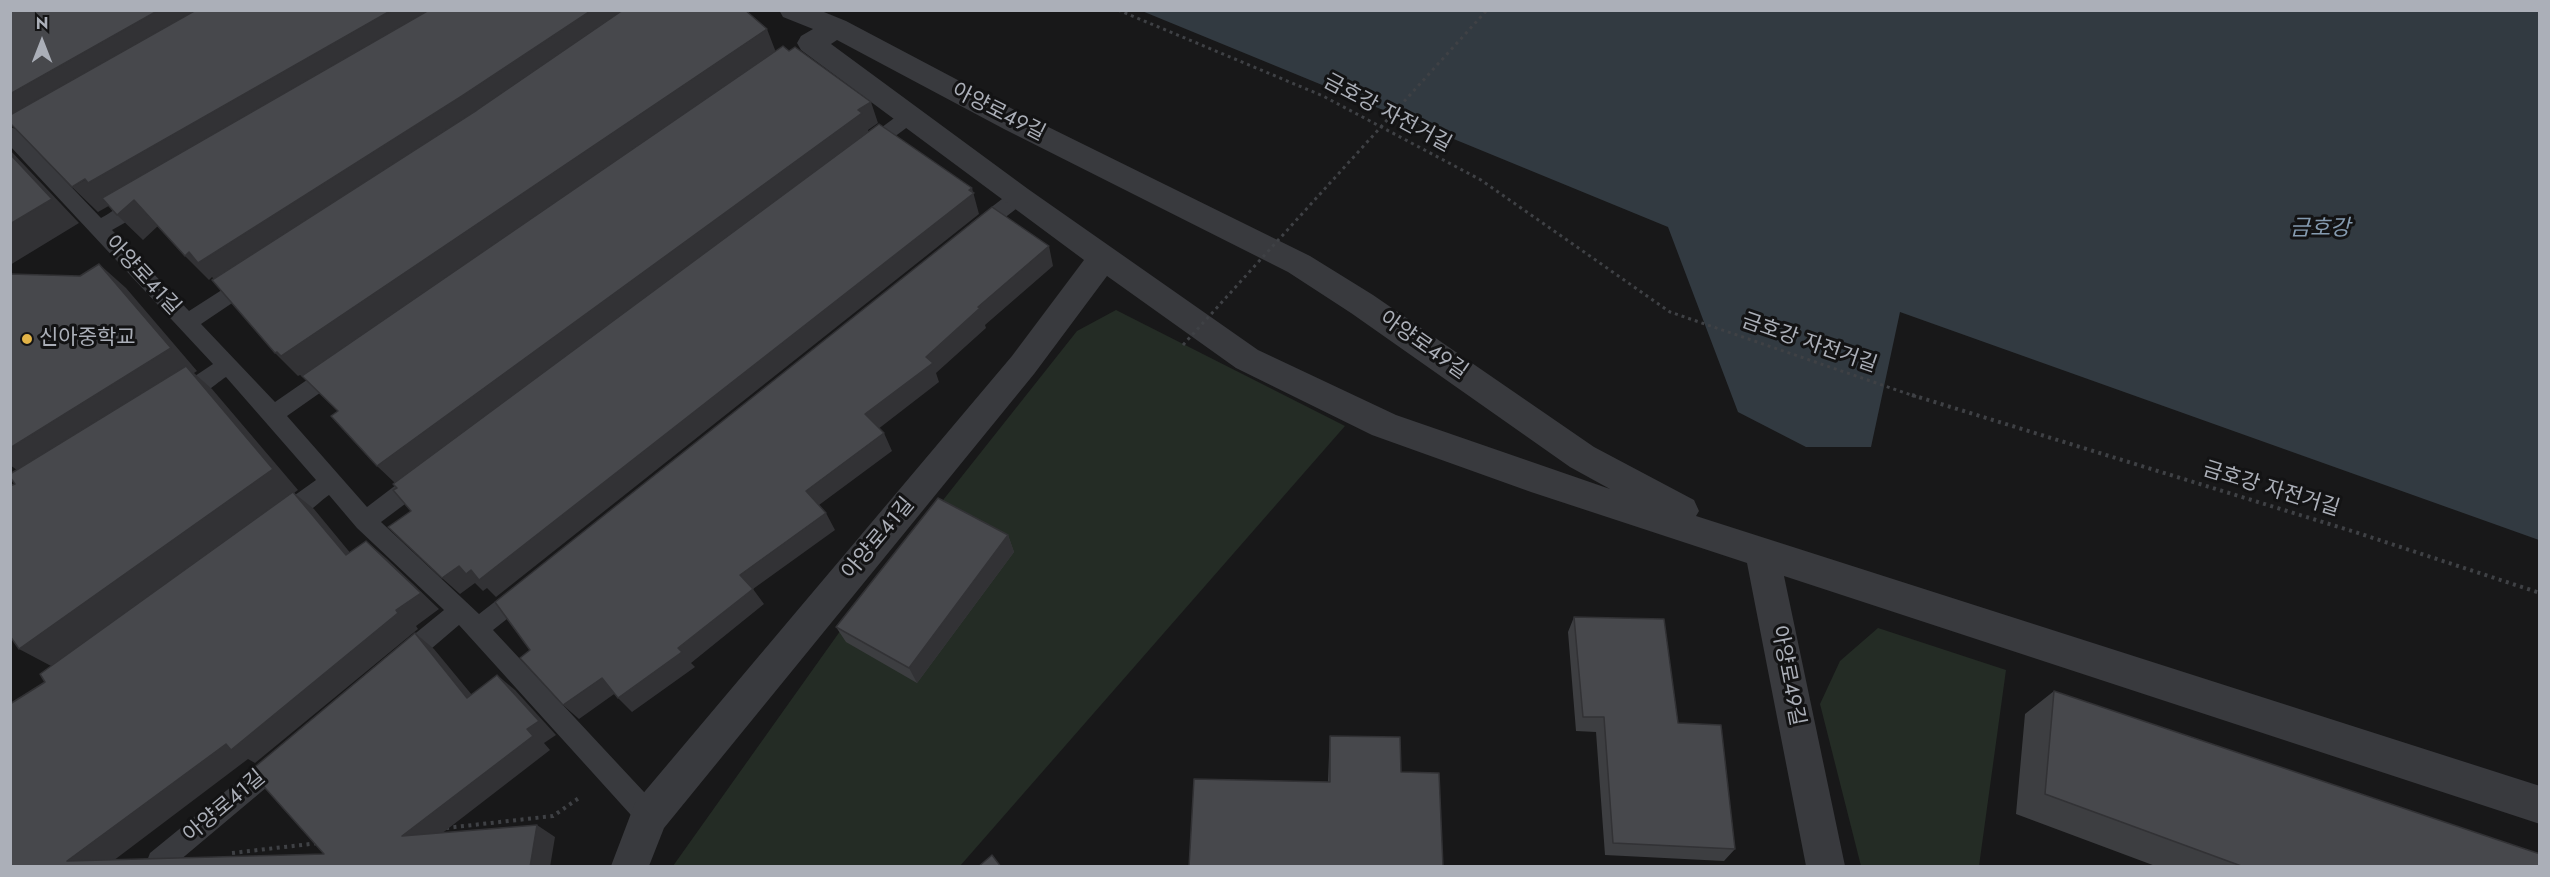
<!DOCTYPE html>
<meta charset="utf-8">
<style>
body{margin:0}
#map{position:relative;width:2550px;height:877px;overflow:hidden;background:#181819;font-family:Jost,sans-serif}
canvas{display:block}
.frame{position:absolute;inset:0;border:12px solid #abafb8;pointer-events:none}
.north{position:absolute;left:12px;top:12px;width:60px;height:60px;-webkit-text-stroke:4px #131314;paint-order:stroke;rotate:0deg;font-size:16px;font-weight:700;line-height:24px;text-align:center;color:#abafb8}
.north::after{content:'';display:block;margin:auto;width:21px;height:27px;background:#abafb8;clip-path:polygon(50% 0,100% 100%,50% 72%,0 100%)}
</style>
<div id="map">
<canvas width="2550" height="877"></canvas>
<div class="frame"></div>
<div class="north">N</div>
</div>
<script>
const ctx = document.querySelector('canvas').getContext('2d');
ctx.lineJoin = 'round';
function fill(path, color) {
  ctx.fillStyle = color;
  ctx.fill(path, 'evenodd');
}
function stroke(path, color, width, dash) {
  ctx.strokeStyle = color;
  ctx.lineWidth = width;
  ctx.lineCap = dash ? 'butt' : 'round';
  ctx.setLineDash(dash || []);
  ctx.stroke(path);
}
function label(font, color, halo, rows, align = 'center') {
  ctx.font = font + ' Jost,"Noto Sans KR",sans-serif';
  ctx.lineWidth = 6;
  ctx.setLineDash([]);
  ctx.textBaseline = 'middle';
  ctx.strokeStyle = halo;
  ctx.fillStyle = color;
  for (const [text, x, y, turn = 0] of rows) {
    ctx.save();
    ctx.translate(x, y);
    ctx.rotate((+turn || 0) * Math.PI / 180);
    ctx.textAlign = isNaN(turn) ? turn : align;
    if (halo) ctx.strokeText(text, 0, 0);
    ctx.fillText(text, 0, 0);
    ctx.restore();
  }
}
const green = new Path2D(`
 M1116 310 1345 426 960 866H673L848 620 1077 331Z
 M1878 628 2006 670 1979 866H1861L1820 704 1840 661Z`);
const water = new Path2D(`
 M1142 11H2539V540L1900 312 1871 447H1806L1738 412 1668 227Z`);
const pathFar1 = new Path2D(`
 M1118 10 1323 96 1481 180 1670 312 1917 397`);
const path = new Path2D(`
 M1912 395 2355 532 2540 593
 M446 828 553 816 579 798
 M232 853 319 843`);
const lane = new Path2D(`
 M911 108 917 110 920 115 917 120 874 152 868 154 862 152 859 147 862 142 905 110Z
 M10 127 16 129 101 218C114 211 135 193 151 198L153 203 151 208 112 230 189 311 242 277 249 274 256 277 259 282 256 287 201 324 275 402 330 364 337 362 344 364 347 370 344 376 287 416 367 507 413 472 421 470 429 472 432 479 429 486 381 522 479 614 515 586 523 583 531 586 534 593 531 600 493 630 658 807 661 816 658 825 649 828 640 825 459 625 411 666 403 669 395 666 391 658 395 650 444 610 357 528 329 495C315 505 292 530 274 524L271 517 274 510 316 480 226 377C212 386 191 408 174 402L171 396 174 390 213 364 10 146Z
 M1018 190 1025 192 1027 197 1025 202 985 233 978 235 971 233 968 228 971 223 1011 192Z
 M278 751 286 755 290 763 286 771 173 866H145L150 853 270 755Z`);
const street = new Path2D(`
 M779 10H819L846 21 1024 115 1310 256 1373 295 1594 447 1694 500 1699 511 1696 516 2540 786V824L1784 576 1845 866H1806L1747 563 1531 492 1372 435 1236 368 1107 276 1034 374 664 828 649 866H611L635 803 1012 356 1084 260 801 50 797 43 801 36 813 29 783 17ZM837 40 1004 129 1288 272 1351 313 1570 467 1610 489 1396 415 1258 350 1028 189 831 44Z`);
const pathBridge = new Path2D(`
 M1183 345 1487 10`);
const wall = new Path2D(`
 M1008 535 1014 552 917 683 846 642 836 627Z
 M1574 617 1678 723 1735 849 1724 861 1605 855 1596 732 1576 731 1568 632Z
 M2054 691 2540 867H2158L2016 814 2025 714Z
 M1330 736 1401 772 1443 867 1328 782 1329 755Z`);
const shadedWall = new Path2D(`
 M159 10H228L10 121V94Z
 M392 10H455L98 212 72 187Z
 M592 10H645L222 287 212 277 209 280 185 256 189 252Z
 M767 29 777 55 305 379 300 375 298 376 275 353Z
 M871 102 878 123 868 130 869 134 395 483 377 466 858 110Z
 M10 150 79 223 10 265Z
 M972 188 979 214 496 597 487 588 483 591 475 583 460 594 442 578Z
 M134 200 159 225 143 240 117 215Z
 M1049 246 1053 266 985 325 986 328 936 373 939 382 873 433 865 414 978 307Z
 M99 264 126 288 197 371 194 373 212 389 298 490 294 493 314 509 366 572 53 667 19 649 28 478 10 465V448Z
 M884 433 892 451 815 508 806 491Z
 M826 513 835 530 753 589 764 604 691 663 695 667 632 712 618 698 678 648 740 575Z
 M1008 535 1014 552 917 683 909 668Z
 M366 541 386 558 439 609 416 626 418 629 255 763 248 759 105 867 67 861 396 610Z
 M415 633 434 649 486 712 467 698Z
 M497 675 515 690 556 735 544 743 550 750 423 848 402 836 527 729Z
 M602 678 617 692 579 719 563 705Z
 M537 825 555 837 550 867H530Z`);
const building = new Path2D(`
 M10 10H159L10 94Z
 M196 10H392L88 183 85 179 72 187 10 123V115Z
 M429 10H592L462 96 198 263 189 252 185 256 134 200 117 215 102 198Z
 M623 10H745L767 29 281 356 277 352 275 353 212 280 477 110Z
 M783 46 789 51 795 47 871 102 858 110 862 113 377 466 331 416 338 411 302 376Z
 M879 124 972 188 969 190 974 193 479 580 471 570 466 574 459 566 442 578 388 527 411 511 393 490 397 488 393 484Z
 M10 154 52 199 10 224Z
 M992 207 1049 246 978 307 980 308 926 357 933 363 865 414 884 433 806 491 826 513 740 575 753 589 678 648 682 652 618 698 602 678 563 705 520 658 530 650 495 602Z
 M99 264 171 348 10 448V274L80 276Z
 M186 366 273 469 19 649 10 636V486L15 484 10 477V474Z
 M293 492 346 555 366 541 421 593 396 610 398 613 231 750 226 744 67 861 324 854 250 771 415 633 467 698 497 675 539 721 527 729 533 736 402 836 537 825 530 867H10V704L45 682 40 674Z
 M938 498 1008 535 909 668 836 627Z
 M1574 617 1664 619 1678 723 1721 725 1735 849 1613 843 1604 717H1583Z
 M2054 691 2540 854V867H2244L2045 794Z
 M1330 736 1400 737 1401 772 1439 773 1443 867H1189L1194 779 1330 782Z
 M992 855 1001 867H978Z`);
const markers = [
 [27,339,6,"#e2b347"]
];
const streetNames = [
 ["아양로49길",998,113,27],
 ["금호강 자전거길",1387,114,28],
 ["아양로41길",142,276,47],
 ["금호강 자전거길",1809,344,19],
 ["아양로49길",1423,346,35],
 ["금호강 자전거길",2271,490,17],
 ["아양로41길",879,539,-50],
 ["아양로49길",1787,676,79],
 ["아양로41길",225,807,-40]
];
const poiNames = [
 ["신아중학교",39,339]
];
const waterNames = [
 ["금호강",2320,230]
];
fill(green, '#242c25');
fill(water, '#323a41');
stroke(pathFar1, '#3f4145', 3, [3, 4]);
stroke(path, '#3f4145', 4, [3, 4.5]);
fill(lane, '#393a3e');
fill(street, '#393a3e');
stroke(pathBridge, '#3f4145', 3, [3, 4]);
fill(wall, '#3d3e41');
fill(shadedWall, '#323235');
fill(building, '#47484c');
stroke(building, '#323235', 1.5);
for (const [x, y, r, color] of markers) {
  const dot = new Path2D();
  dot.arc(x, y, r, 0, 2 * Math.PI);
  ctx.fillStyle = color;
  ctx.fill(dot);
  stroke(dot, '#131314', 2);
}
label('21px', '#abafb8', '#131314', streetNames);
label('21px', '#abafb8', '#131314', poiNames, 'left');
label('italic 22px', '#859bb0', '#131314', waterNames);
</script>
